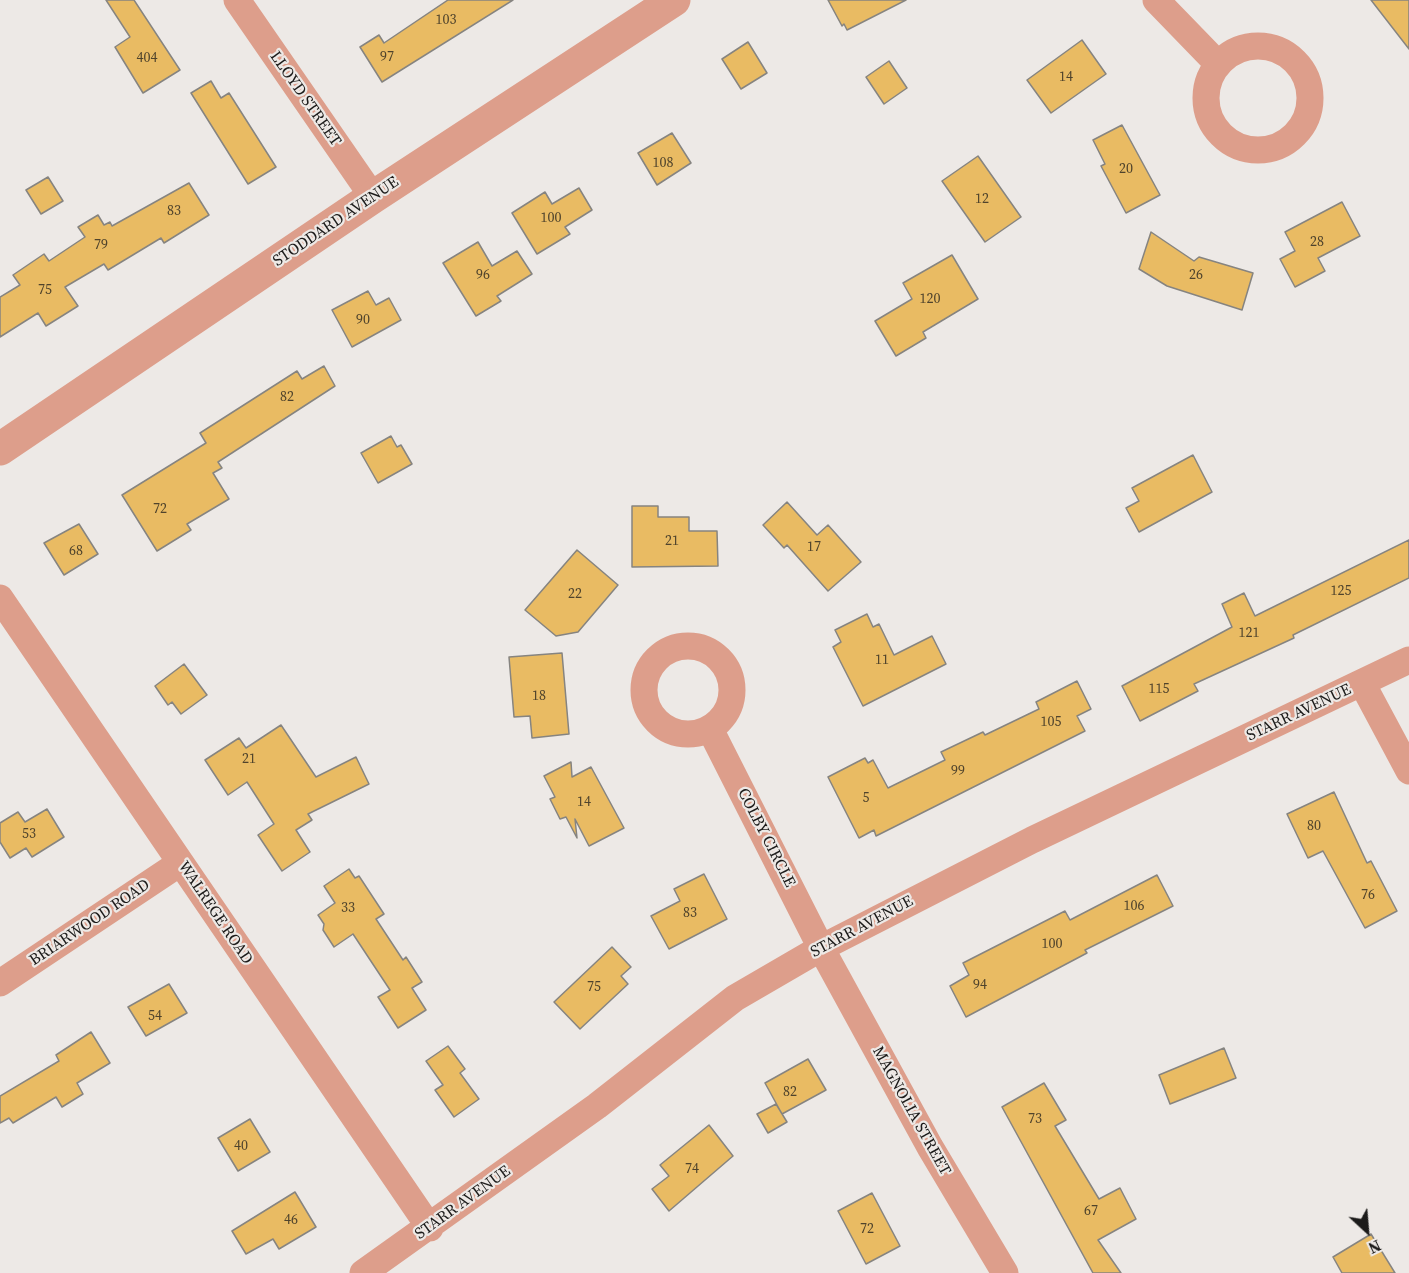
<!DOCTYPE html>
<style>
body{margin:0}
#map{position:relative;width:1409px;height:1273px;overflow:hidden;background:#ede9e6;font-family:"Source Serif 4",serif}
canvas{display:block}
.north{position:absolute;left:1337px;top:1201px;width:60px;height:60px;-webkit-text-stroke:4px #ede9e6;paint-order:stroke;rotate:154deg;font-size:16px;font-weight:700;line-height:24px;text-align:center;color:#1c1b1a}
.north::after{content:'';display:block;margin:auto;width:21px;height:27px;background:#1c1b1a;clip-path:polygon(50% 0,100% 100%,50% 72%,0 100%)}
</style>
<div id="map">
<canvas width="1409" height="1273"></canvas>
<div class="north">N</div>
</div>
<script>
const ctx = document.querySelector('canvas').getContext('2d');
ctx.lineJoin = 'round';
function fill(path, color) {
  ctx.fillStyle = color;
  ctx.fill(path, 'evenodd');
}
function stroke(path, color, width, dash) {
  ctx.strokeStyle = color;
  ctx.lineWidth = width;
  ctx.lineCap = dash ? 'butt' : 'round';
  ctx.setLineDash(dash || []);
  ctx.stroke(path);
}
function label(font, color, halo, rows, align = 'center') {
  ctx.font = font + ' "Source Serif 4",serif';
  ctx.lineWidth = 4.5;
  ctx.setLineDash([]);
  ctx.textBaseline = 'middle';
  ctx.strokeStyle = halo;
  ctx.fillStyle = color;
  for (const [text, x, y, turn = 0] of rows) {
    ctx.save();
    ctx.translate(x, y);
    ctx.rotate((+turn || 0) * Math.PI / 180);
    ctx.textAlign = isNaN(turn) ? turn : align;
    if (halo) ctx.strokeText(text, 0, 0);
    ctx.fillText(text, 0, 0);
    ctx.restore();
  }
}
const building = new Path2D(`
 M106 0H134L180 70 143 93 115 47 130 37Z
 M448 0H513L382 82 360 47 379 35 384 43Z
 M828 0H906L847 30 844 24 842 26Z
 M1371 0H1409V49Z
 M1082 40 1106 74 1051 113 1027 80Z
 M748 42 767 73 741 89 722 59Z
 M889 61 907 88 884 104 866 77Z
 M211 81 221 98 229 93 276 167 248 184 191 93Z
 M1122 125 1160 195 1126 213 1101 166 1105 164 1093 140Z
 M672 133 691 163 657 185 638 153Z
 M978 156 1021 217 985 242 942 181Z
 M48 177 63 201 41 214 26 190Z
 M189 183 209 215 164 243 161 238 108 270 104 264 65 287 78 306 46 326 38 313 0 337V297L20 285 13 275 44 254 49 261 85 237 78 227 98 215 104 225 110 222 112 226Z
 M579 188 592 210 565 227 570 234 537 254 512 213 545 192 552 204Z
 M1342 202 1360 236 1318 258 1325 271 1295 287 1280 259 1295 251 1285 232Z
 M1151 232 1194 261 1199 257 1253 273 1242 310 1167 286 1139 269Z
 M478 242 492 266 517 251 532 274 497 296 501 301 476 316 443 263Z
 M952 255 978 299 923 332 926 338 896 356 875 321 912 299 903 283Z
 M368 291 376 305 389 298 401 320 352 347 332 310Z
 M324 366 335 386 218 462 222 468 213 473 229 499 187 524 191 530 157 551 122 495 206 443 200 433 297 371 302 379Z
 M391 436 397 447 401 445 412 464 378 483 361 453Z
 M1193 455 1212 492 1139 532 1126 508 1139 501 1132 488Z
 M787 502 817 535 828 525 861 562 828 591 787 545 784 548 763 525Z
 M632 506H658V517H689V531H717L718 566 632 567Z
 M79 524 98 554 64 575 44 543Z
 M1409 540V578L1293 635 1294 638 1194 684 1198 691 1140 721 1122 686 1232 627 1222 604 1244 593 1255 616Z
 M577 550 618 585 578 632 556 636 525 610Z
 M867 614 873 627 879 624 894 655 932 636 946 664 863 706 833 647 841 642 835 630Z
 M562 653 569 734 532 738 530 716 514 717 509 657Z
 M184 664 207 695 181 714 172 702 168 705 155 686Z
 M1077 681 1091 709 1077 716 1085 731 876 836 874 830 859 838 828 777 865 758 868 763 873 760 888 788 945 760 941 752 983 732 985 735 1039 709 1036 702Z
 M281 725 316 777 356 757 369 784 308 814 312 820 296 830 310 852 282 871 258 835 274 824 247 782 228 795 205 760 239 738 246 748Z
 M571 762 572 777 591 767 624 828 589 846 575 819 577 838 566 817 560 819 550 799 555 797 544 776Z
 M1334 792 1367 863 1371 861 1397 911 1365 928 1323 851 1308 858 1287 814Z
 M47 809 64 837 32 857 26 848 10 858 0 842V823L18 812 25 822Z
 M349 869 355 878 359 876 384 914 376 919 403 960 406 957 422 982 412 988 426 1010 398 1028 378 997 390 990 353 934 334 947 323 930 324 924 318 915 335 903 324 886Z
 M704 874 727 919 669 949 651 916 680 901 674 889Z
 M1157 875 1173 906 1085 950 1087 953 966 1017 950 986 969 975 963 963 1065 911 1070 920Z
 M612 947 631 967 621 976 628 984 580 1029 554 1002Z
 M169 984 187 1013 146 1036 128 1007Z
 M91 1032 110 1063 77 1083 83 1094 62 1107 56 1097 13 1123 9 1118 0 1123V1096L59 1061 56 1055Z
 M448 1046 465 1069 460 1073 479 1099 454 1117 435 1090 443 1085 426 1061Z
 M1224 1048 1236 1078 1170 1104 1159 1075Z
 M808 1059 826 1090 782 1114 765 1083Z
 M1044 1083 1066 1120 1055 1126 1099 1199 1120 1188 1136 1219 1098 1240 1121 1273H1093L1002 1107Z
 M776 1104 787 1122 768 1133 757 1114Z
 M250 1119 270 1152 238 1171 218 1138Z
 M709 1125 733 1156 669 1211 652 1189 669 1176 660 1165Z
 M295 1192 316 1227 279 1249 273 1239 246 1254 232 1231Z
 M872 1193 900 1246 866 1264 838 1211Z
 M1371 1234 1395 1273H1342L1333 1257Z`);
const minor = new Path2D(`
 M237 0 373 197
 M1156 0 1218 64
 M1206 98a52 52 0 1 1 104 0a52 52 0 1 1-104 0Z
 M0 598 430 1228
 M644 690a44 44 0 1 1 88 0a44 44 0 1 1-88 0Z
 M1362 683 1409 771
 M710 729 821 948 930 1147 1005 1273
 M0 983 180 863
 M363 1273 597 1106 735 998 821 948 1032 840 1409 660`);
const tertiary = new Path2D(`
 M0 449 373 197 674 0`);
const numberNames = [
 ["103",446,20],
 ["97",387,57],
 ["404",147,58],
 ["14",1066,77],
 ["108",663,163],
 ["20",1126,169],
 ["12",982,199],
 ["83",174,211],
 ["100",551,218],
 ["28",1317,242],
 ["79",101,245],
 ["96",483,275],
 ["26",1196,275],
 ["75",45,290],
 ["120",930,299],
 ["90",363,320],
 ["82",287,397],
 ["72",160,509],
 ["21",672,541],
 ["17",814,547],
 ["68",76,551],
 ["125",1341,591],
 ["22",575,594],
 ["121",1249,633],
 ["11",882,660],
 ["115",1159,689],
 ["18",539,696],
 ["105",1051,722],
 ["21",249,759],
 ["99",958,771],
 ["5",866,798],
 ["14",584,802],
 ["80",1314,826],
 ["53",29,834],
 ["76",1368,895],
 ["106",1134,906],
 ["33",348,908],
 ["83",690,913],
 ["100",1052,944],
 ["94",980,985],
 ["75",594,987],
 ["54",155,1016],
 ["82",790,1092],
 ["73",1035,1119],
 ["40",241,1146],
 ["74",692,1169],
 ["67",1091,1211],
 ["46",291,1220],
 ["72",867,1229]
];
const streetNames = [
 ["LLOYD STREET",305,99,55],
 ["STODDARD AVENUE",336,222,-34],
 ["STARR AVENUE",1299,713,-25],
 ["COLBY CIRCLE",766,838,63],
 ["WALREGE ROAD",215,913,56],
 ["BRIARWOOD ROAD",90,923,-34],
 ["STARR AVENUE",862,927,-28],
 ["MAGNOLIA STREET",911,1111,61],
 ["STARR AVENUE",463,1203,-36]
];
fill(building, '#e9bb63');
stroke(building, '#868480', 1.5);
stroke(minor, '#dd9e8b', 27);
stroke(tertiary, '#dd9e8b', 33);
label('14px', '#4f432c', null, numberNames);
label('16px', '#1c1b1a', '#ede9e6', streetNames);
</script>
